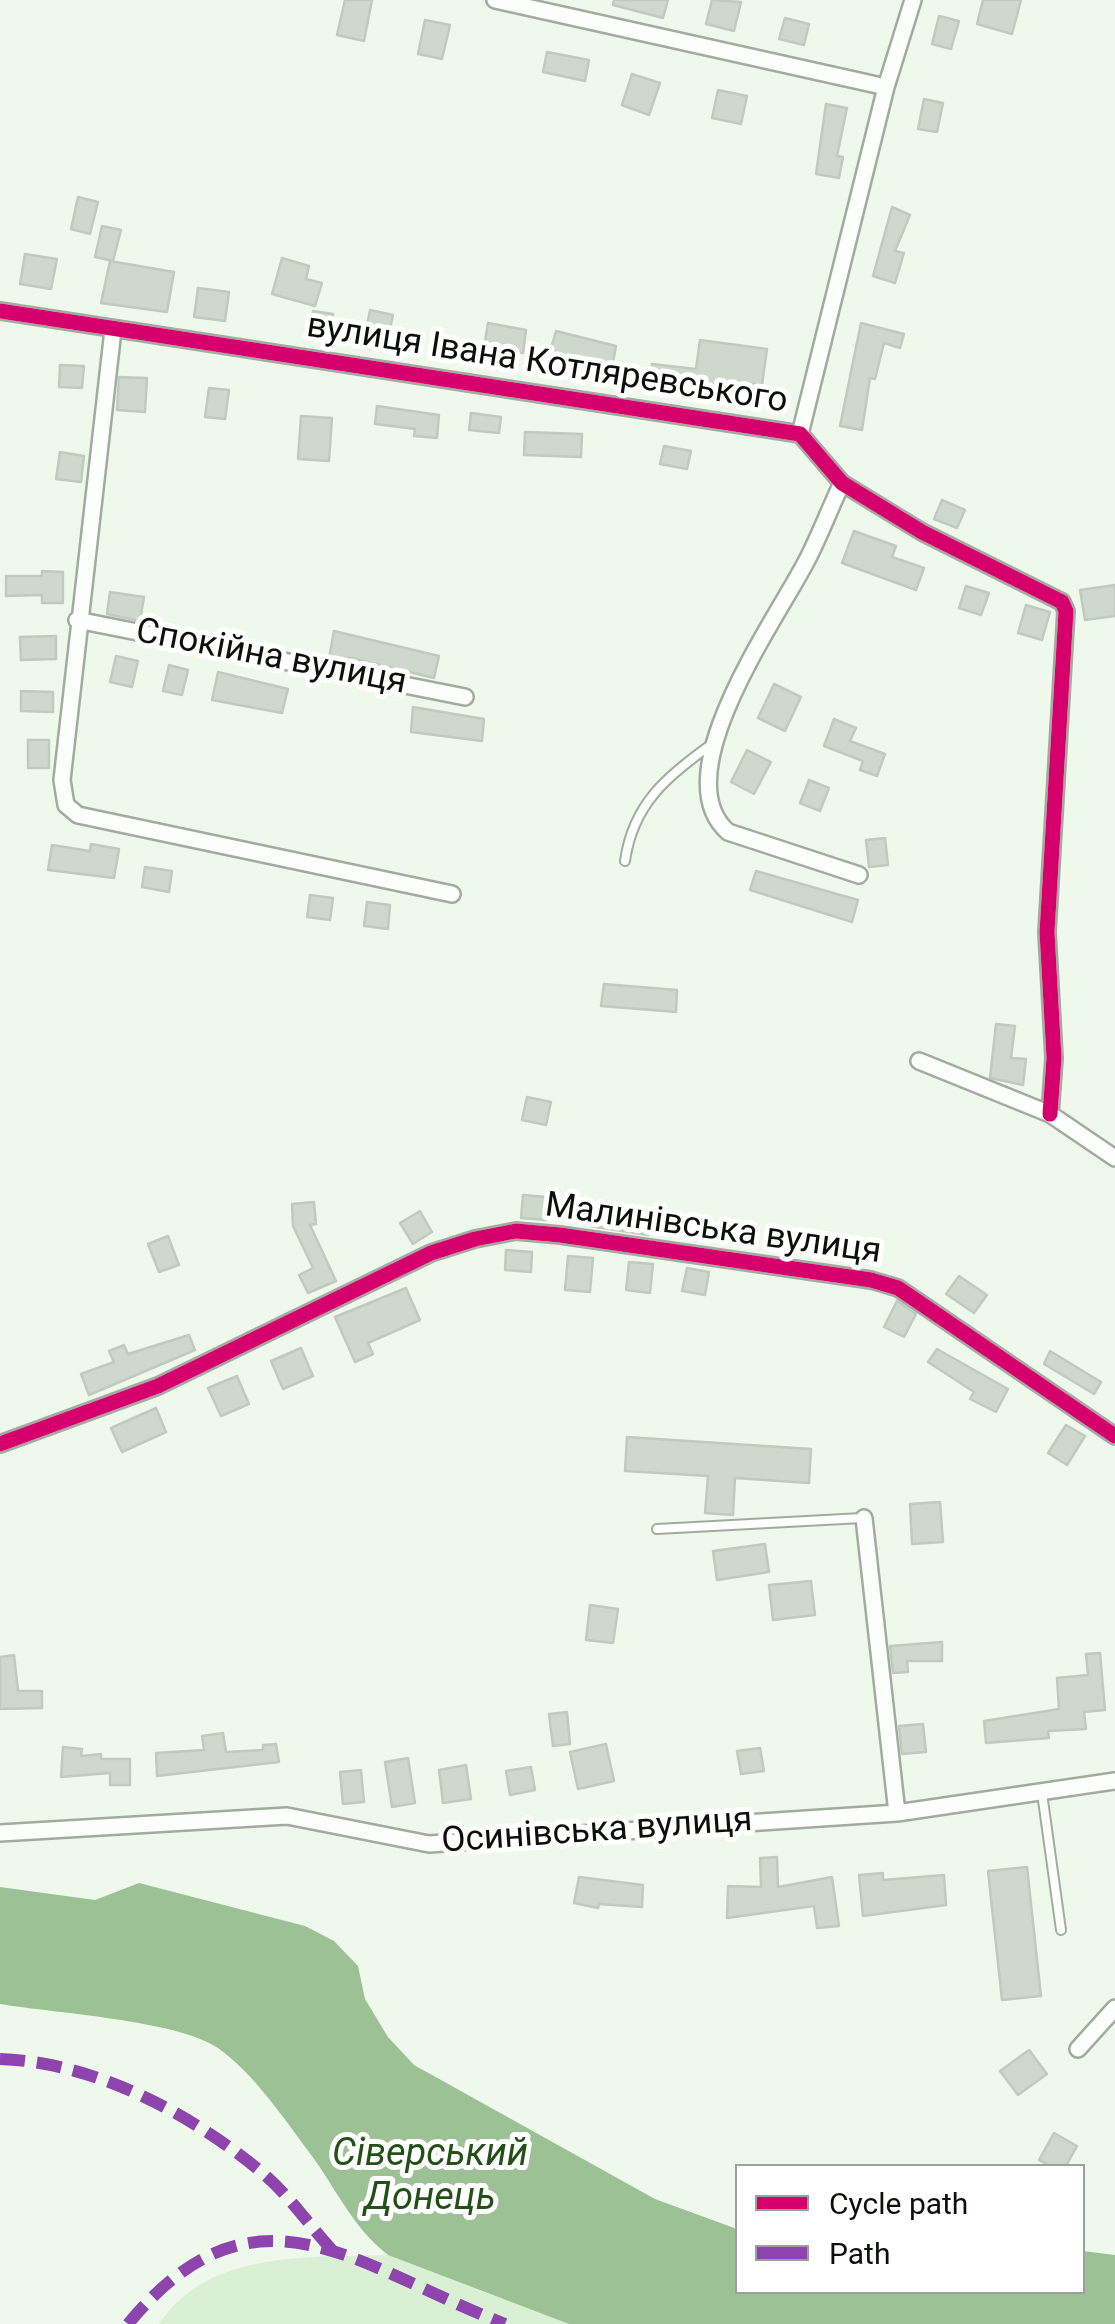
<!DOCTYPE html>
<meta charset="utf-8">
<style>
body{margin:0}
#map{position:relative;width:1115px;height:2324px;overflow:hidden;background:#eef9ec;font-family:Roboto,sans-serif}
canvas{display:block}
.legend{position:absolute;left:735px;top:2164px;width:350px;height:130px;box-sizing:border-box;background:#fff;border:2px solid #9da09c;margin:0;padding:12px 18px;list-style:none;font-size:30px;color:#091108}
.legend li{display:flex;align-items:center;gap:20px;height:50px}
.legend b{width:50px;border:2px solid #9da09c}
</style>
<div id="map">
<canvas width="1115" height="2324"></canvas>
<ul class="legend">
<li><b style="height:12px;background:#d6006c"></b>Cycle path</li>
<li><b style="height:12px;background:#8e44ad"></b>Path</li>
</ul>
</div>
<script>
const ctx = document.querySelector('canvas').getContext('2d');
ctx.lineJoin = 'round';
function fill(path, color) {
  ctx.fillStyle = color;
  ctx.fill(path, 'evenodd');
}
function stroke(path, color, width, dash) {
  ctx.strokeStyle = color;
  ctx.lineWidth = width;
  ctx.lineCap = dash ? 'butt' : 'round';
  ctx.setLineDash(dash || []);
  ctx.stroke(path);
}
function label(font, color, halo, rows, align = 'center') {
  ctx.font = font + ' Roboto,sans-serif';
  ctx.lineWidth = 10;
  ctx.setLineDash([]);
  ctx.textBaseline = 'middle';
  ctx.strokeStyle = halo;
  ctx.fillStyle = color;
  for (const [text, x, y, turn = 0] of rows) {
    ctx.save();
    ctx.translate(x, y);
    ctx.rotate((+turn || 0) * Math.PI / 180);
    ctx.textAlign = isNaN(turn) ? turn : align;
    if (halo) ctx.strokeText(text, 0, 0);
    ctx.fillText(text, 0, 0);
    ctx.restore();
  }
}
const green = new Path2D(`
 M388 2255 569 2324H159C209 2249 310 2258 388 2255Z`);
const water = new Path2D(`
 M139 1883 305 1926 334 1941 358 1966 365 1999 388 2037 414 2065 655 2199 737 2229 738 2292H1082L1083 2251 1115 2255V2324H569L388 2255C352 2227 336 2188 309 2152 282 2116 255 2075 218 2048 177 2020 53 2013 0 2004V1887L95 1900Z`);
const building = new Path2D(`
 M345 0H372L364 41 337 35Z
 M614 0H668L663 18 613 5Z
 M712 0 741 2 734 31 706 24Z
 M983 0H1021L1012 34 977 24Z
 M939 16 959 21 951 49 932 44Z
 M785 18 809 24 804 45 779 39Z
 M425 20 450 25 442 59 418 54Z
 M547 52 589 60 585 81 543 72Z
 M632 74 660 83 649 115 622 105Z
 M718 90 747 96 741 124 712 118Z
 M924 99 943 103 937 132 918 129Z
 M826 104 847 108 837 156 843 157 839 178 816 174Z
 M78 197 98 202 90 234 71 229Z
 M892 207 910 215 895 251 904 253 895 283 873 276Z
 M102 226 121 230 113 261 95 257Z
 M25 254 57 259 51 289 20 284Z
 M282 258 309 266 306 279 322 283 315 306 272 294Z
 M110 261 174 272 167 312 101 303Z
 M198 288 229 292 225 321 194 317Z
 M370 310 393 315 385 352 363 347Z
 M313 311 333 314 330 340 309 337Z
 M488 323 526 330 523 353 509 351 507 370 481 365Z
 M861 323 904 334 900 348 884 343 875 379 870 378 862 430 840 426Z
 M556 331 616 346 610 378 547 362Z
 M700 340 767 349 762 385 730 381 729 387 676 379 675 387 650 384 652 364 696 369Z
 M60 365 84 366 82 388 59 387Z
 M119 377 147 378 145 412 117 410Z
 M209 388 229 390 225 419 205 417Z
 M377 406 439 415 437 438 414 436 415 429 375 424Z
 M471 413 501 417 499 433 469 430Z
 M301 416 332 418 329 461 298 459Z
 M525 432 582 434 581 457 524 455Z
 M664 446 691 451 687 469 660 464Z
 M60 452 84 456 81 482 56 479Z
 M942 500 965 510 957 528 934 519Z
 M854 531 896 546 892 557 924 568 916 590 842 563Z
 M42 571 63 572V603H42V595L6 596V576H42Z
 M1115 585V616L1085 620 1080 590Z
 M966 586 989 593 981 615 959 608Z
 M110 592 144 597 140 621 107 614Z
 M1026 605 1050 612 1042 640 1018 633Z
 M334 631 439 656 434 678 351 658H329Z
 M56 636V659L21 660 20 637Z
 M116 656 138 661 132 687 110 682Z
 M169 665 188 670 182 695 163 691Z
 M218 672 288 689 282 713 212 700Z
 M774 684 801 697 785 731 758 718Z
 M21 691 53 692V712L21 711Z
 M413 707 484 719 482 741 411 732Z
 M834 719 856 728 850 741 885 754 877 776 860 770 863 761 824 746Z
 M28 740H49V768H28Z
 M747 750 771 762 754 794 731 782Z
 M809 780 829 788 820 811 800 803Z
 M885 838 888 865 869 867 866 840Z
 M91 844 119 849 114 878 48 870 52 845 90 851Z
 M145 867 172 871 169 892 142 887Z
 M756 871 858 900 852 922 750 890Z
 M310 895 333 898 330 920 307 917Z
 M367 902 390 905 388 929 364 926Z
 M604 984 677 990 676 1012 601 1006Z
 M996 1024 1015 1026 1011 1058 1026 1059 1023 1085 990 1078Z
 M527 1097 551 1102 546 1125 522 1120Z
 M523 1195 547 1197 546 1220 521 1218Z
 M314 1202 316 1224 310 1225 336 1281 308 1293 299 1275 313 1268 293 1226 292 1204Z
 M575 1208 652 1214 648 1235 590 1226V1222L573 1218Z
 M420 1211 432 1232 413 1244 400 1223Z
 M168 1236 179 1265 159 1272 148 1244Z
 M506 1250 532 1252 531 1272 505 1270Z
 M568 1256 593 1258 590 1292 565 1290Z
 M629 1262 653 1264 650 1293 626 1290Z
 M687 1268 709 1272 705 1295 682 1291Z
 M959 1276 987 1295 974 1313 946 1294Z
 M406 1288 420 1320 368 1343 373 1354 355 1362 335 1317Z
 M897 1301 916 1314 904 1337 884 1327Z
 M189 1335 195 1350 89 1395 81 1374 114 1362 109 1351 124 1345 128 1354Z
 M301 1348 313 1376 283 1389 271 1361Z
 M937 1349 1008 1389 996 1412 970 1399 974 1392 928 1362Z
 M1050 1351 1101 1382 1094 1394 1044 1364Z
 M237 1376 249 1404 221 1416 208 1388Z
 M156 1408 166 1432 122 1452 111 1428Z
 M1066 1425 1085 1436 1067 1465 1048 1453Z
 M627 1437 811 1449 809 1483 735 1478 733 1515 705 1513 708 1476 625 1471Z
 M940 1502 943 1542 912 1544 910 1504Z
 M765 1544 769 1572 717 1580 713 1551Z
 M811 1581 815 1615 773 1620 769 1585Z
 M590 1605 618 1609 613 1643 586 1640Z
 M942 1642V1661H907L908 1672 893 1673 890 1646Z
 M1100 1653 1105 1710 1084 1712 1086 1729 1048 1731 1049 1738 986 1743 984 1721 1059 1709 1057 1678 1088 1675 1086 1654Z
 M14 1655 18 1691H42V1708L0 1709V1657Z
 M567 1712 570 1744 553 1746 549 1714Z
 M923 1724 926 1752 902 1754 899 1726Z
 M223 1733 226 1752 263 1750V1745L276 1744 279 1762 157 1776 156 1753 204 1750 202 1736Z
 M606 1744 614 1781 578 1789 570 1752Z
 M63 1747 82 1749 81 1756 101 1754V1759H130V1785H110V1773L61 1777Z
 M760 1748 764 1771 741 1774 737 1751Z
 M408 1758 415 1803 392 1807 385 1762Z
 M466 1765 471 1799 443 1803 439 1770Z
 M531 1767 535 1790 510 1795 506 1771Z
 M361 1770 364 1802 343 1804 340 1772Z
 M777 1857 778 1887 832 1877 839 1926 817 1928 814 1906 727 1918 728 1886 761 1887 760 1858Z
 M1027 1867 1041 1996 1002 2000 988 1871Z
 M883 1873V1880L944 1875 946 1905 863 1916 859 1875Z
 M579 1877 643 1885 642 1907 599 1904 598 1908 574 1903Z
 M1029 2050 1047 2074 1018 2095 1000 2071Z
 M1054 2133 1077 2146 1066 2166H1050L1039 2160Z`);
const service = new Path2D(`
 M625 861C633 804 667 776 712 744
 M657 1529 862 1518
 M1042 1793 1061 1930`);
const minor = new Path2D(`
 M495 0 886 87
 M0 311 800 434 842 483 922 532 1062 602 1066 611 1047 932 1054 1058 1050 1114
 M113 330 62 780 66 805 78 815 452 894
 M800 434 886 87 913 0
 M842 483C830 508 820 535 807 560 777 619 663 775 728 832L859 875
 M77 620 465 697
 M919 1061 1050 1114 1115 1158
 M0 1444 158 1386 431 1253 475 1239 516 1231 560 1235 871 1280 898 1288 1115 1436
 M864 1518 897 1813
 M0 1833 287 1816 429 1844 897 1813 1115 1781
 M1078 2049 1115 2008`);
const quiet = new Path2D(`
 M0 2059C95 2062 194 2115 265 2175 290 2197 310 2226 332 2250
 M128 2324C255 2170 357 2267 505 2324`);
const cycleway = new Path2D(`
 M0 311 800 434 842 483 922 532 1062 602 1066 611 1047 932 1054 1058 1050 1114
 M0 1444 158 1386 431 1253 475 1239 516 1231 560 1235 871 1280 898 1288 1115 1436`);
const streetNames = [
 ["вулиця Івана Котляревського",547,365,9],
 ["Спокійна вулиця",271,658,11],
 ["Малинівська вулиця",713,1230,8],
 ["Осинівська вулиця",597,1832,-4]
];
const waterNames = [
 ["Сіверський",430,2155],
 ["Донець",430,2199]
];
fill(green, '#daf0d4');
fill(water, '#9cc194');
fill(building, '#cfd8cd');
stroke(building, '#c1cabf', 2.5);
stroke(service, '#a2aba0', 12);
stroke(minor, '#a2aba0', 20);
stroke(service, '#fcfefc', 8);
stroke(minor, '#fcfefc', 15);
stroke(quiet, '#8e44ad', 12, [25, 12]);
stroke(cycleway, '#d6006c', 15);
label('35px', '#091108', '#fff', streetNames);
label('italic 38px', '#225016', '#fff', waterNames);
</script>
